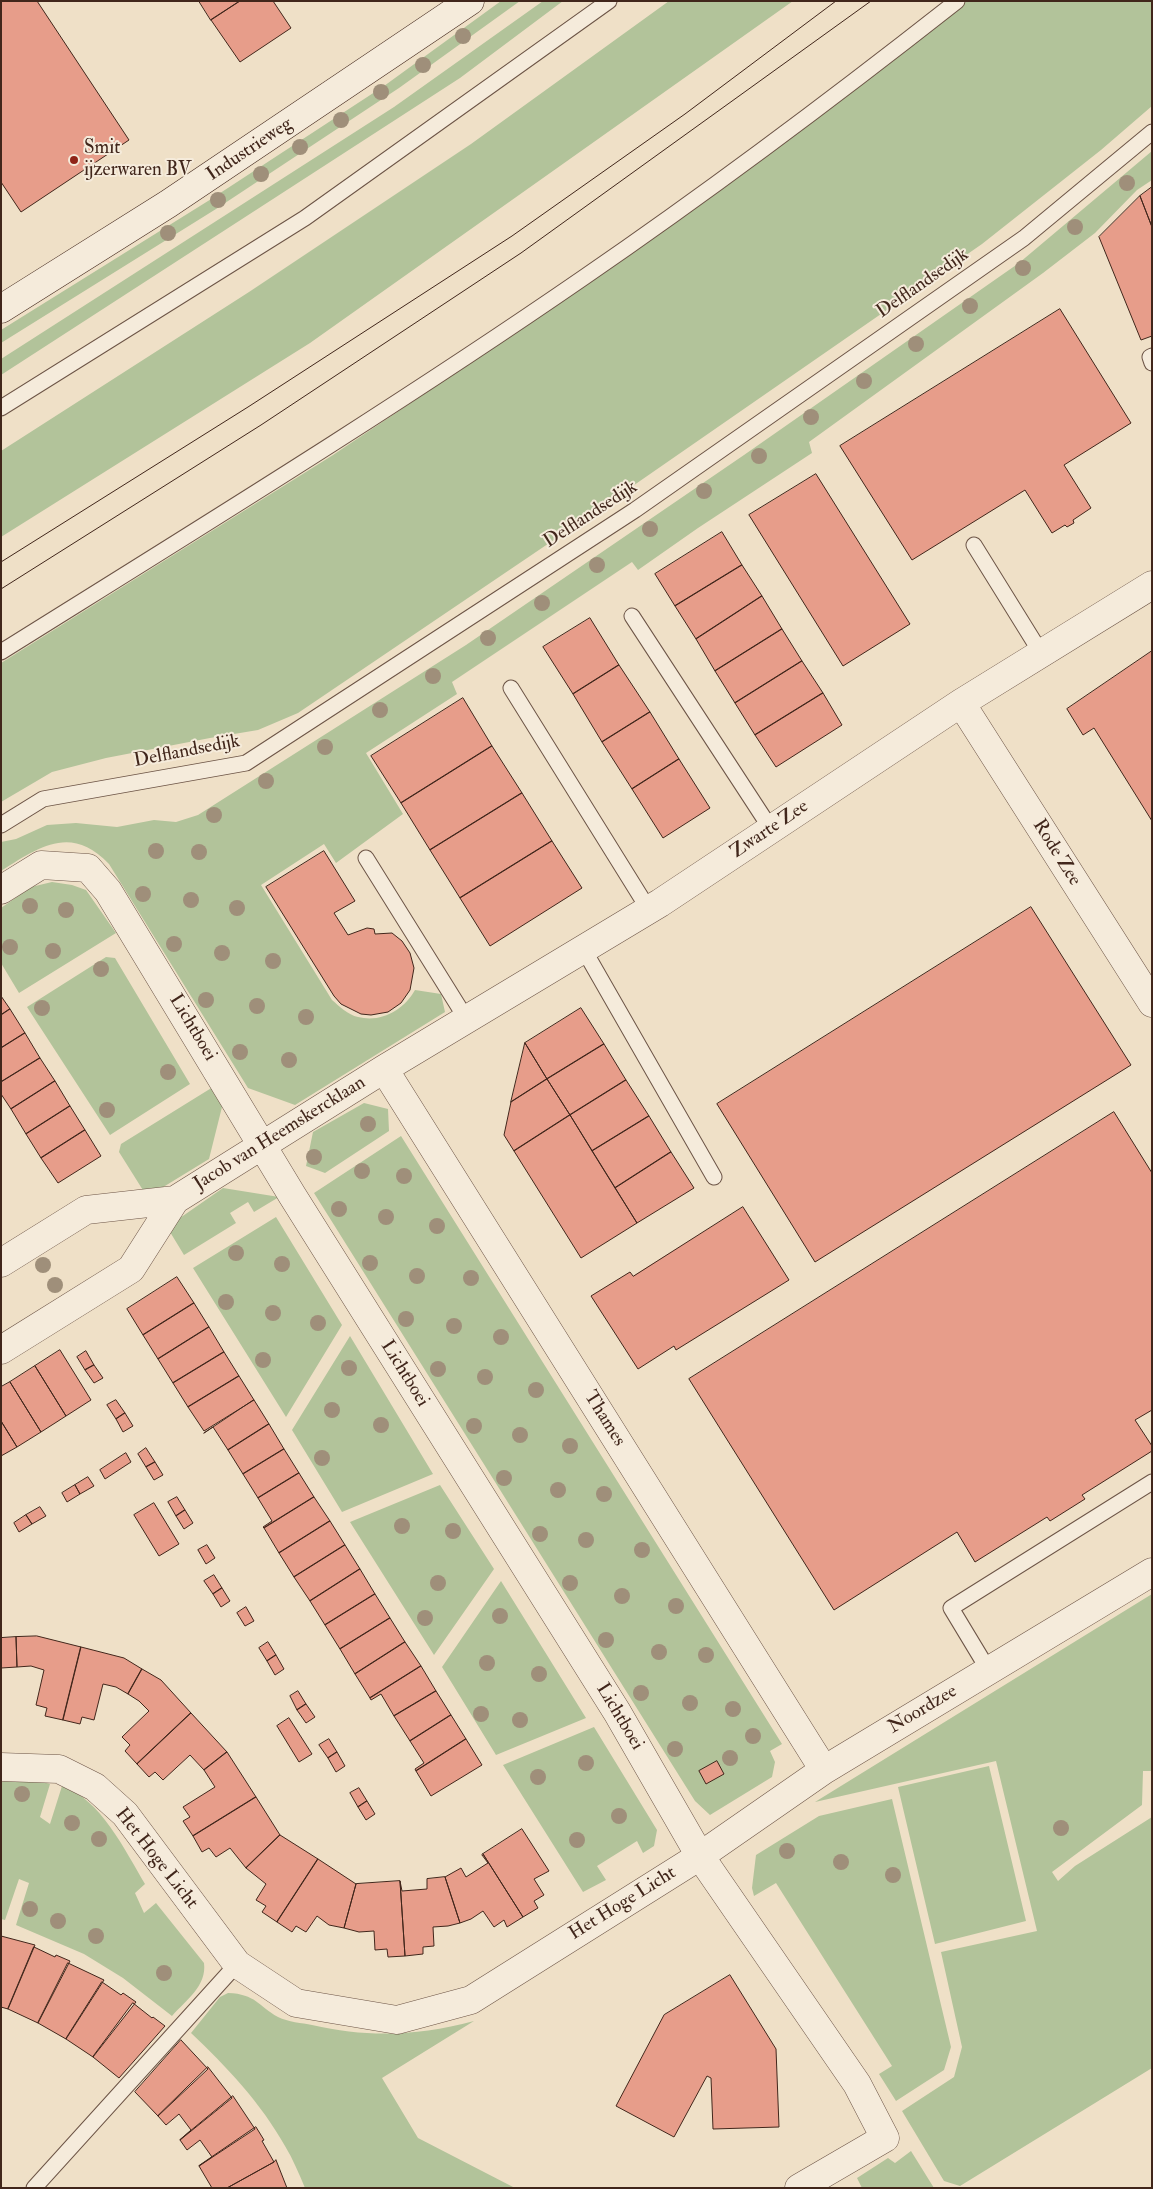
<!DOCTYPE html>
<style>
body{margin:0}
#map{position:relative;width:1153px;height:2189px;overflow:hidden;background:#efe0c7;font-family:"IM FELL Double Pica",serif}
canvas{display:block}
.frame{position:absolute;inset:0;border:2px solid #41261b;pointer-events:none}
</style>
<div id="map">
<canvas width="1153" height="2189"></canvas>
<div class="frame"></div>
</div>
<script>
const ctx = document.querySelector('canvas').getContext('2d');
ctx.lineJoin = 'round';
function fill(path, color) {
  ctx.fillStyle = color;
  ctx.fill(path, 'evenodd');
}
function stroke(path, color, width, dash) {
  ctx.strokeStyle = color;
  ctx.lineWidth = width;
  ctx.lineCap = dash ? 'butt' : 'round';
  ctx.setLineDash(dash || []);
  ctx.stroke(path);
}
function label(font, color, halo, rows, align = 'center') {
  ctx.font = font + ' "IM FELL Double Pica",serif';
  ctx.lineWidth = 4;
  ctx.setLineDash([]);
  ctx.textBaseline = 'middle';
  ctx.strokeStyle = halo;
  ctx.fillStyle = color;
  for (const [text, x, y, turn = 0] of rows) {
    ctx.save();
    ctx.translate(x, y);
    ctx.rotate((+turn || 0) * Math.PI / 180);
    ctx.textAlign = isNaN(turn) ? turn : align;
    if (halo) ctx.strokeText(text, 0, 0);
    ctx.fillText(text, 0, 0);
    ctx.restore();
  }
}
const green = new Path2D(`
 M501 1H520L399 88 216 209 1 343V330L208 201 384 86Z
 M543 1H563L460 78 1 375V359L394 107Z
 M669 1H793L310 343 1 537V451L249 292 471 144Z
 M967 1H1152V106L1101 150 982 244 601 508 298 713 258 730 210 738 106 758 52 772 1 802V663L333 455 572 295 785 142Z
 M1152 151V180L1137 190 1095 233 1043 273 809 442 812 453 698 528 638 570 632 562 452 682 457 694 366 753 403 814 336 863 324 844 261 885 332 1000C339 1006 348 1015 358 1017 381 1023 404 1010 415 990L441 994 445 1012 295 1105 248 1088 109 864C71 824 39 847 1 871V842L16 839 47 825 76 823 117 827 154 820 176 822 198 815 466 645 744 455 1019 263Z
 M52 882 72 885 86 890 116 933 19 993 1 963V908L31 887Z
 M106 957 115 958 190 1084 110 1135 27 1007Z
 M213 1087 223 1103 209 1159 160 1189 146 1195 119 1152 121 1144Z
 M364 1103 388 1109 389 1131 325 1173 306 1166 313 1132Z
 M401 1136 782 1744 770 1751 775 1762 772 1777 710 1815 695 1801 314 1193Z
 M223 1188 279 1197 254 1212 248 1202 230 1213 236 1223 184 1255 167 1227Z
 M276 1217 342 1325 286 1417 193 1268Z
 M350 1336 433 1474 342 1512 292 1430Z
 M440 1485 494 1569 434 1655 350 1522Z
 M501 1581 586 1718 496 1755 442 1667Z
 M1152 1594V1771H1143L1142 1805 1052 1872 1058 1881 1075 1866 1152 1817V2068L960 2186 944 2181 902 2111 954 2077 962 2047 941 1952 1037 1931 996 1761 815 1802Z
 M594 1727 657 1830 654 1846 643 1853 637 1841 597 1866 606 1880 583 1892 503 1765Z
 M989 1766 1026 1921 935 1944 898 1787Z
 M11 1779 35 1780 50 1784 40 1817 50 1824 62 1786C100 1798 126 1852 145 1884L135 1893 144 1913 156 1903 204 1963C207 1986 186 2000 172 2016L123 1978 84 1954 16 1925 29 1883 19 1879 5 1920 1 1919V1782Z
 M892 1799 951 2047 944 2070 896 2101 879 2074 892 2066 776 1883 754 1896 752 1888 756 1855 819 1816Z
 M228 1993C256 1994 258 2006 278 2017 288 2022 302 2023 312 2025 369 2038 417 2036 474 2021L382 2078 418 2138 515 2188H305C299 2174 293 2159 285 2146 261 2103 226 2066 191 2033L220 1997Z
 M911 2151 934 2188H862L857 2178 888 2158 895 2163Z`);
const building = new Path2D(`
 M1 1H37L129 140 21 212 1 182Z
 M199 1H240L211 20Z
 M240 1H273L291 28 240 62 211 20Z
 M1152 187V227L1140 196Z
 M1140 196 1152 227V336L1141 340 1099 237Z
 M1060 309 1131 423 1064 465 1091 508 1073 520 1074 523 1067 527 1065 525 1052 533 1025 490 912 560 840 446Z
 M816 474 910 624 843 666 749 515Z
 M722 532 742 565 675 606 655 574Z
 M742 565 762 596 696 639 675 606Z
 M762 596 782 629 715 671 696 639Z
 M590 618 619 665 573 694 543 647Z
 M782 629 802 661 735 703 715 671Z
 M1152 651V821L1094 728 1083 735 1067 709Z
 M802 661 823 693 755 735 735 703Z
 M619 665 650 712 602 742 573 694Z
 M823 693 842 725 776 767 755 735Z
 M463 698 492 746 401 803 371 756Z
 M650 712 679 759 632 789 602 742Z
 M492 746 522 793 430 850 401 803Z
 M679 759 710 808 663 838 632 789Z
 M522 793 552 841 460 898 430 850Z
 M552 841 582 888 490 946 460 898Z
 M324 851 355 901 334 913 348 935 367 928 374 929 375 934 392 933 402 941 410 953 414 968 410 990 401 1003 388 1012 371 1015 361 1014 341 1004 334 996 266 887Z
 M1031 907 1131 1065 815 1262 717 1104Z
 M1 996 10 1009 1 1015Z
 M581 1008 604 1044 547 1079 525 1043Z
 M10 1009 25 1033 1 1048V1015Z
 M25 1033 40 1058 1 1082V1048Z
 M525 1043 547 1079 511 1102Z
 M604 1044 626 1080 570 1115 547 1079Z
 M40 1058 55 1081 11 1109 1 1094V1082Z
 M547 1079 570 1115 514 1151 504 1135 511 1102Z
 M626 1080 649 1116 592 1151 570 1115Z
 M55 1081 70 1106 26 1134 11 1109Z
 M70 1106 85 1130 41 1158 26 1134Z
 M1114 1112 1152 1173V1410L1135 1420 1152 1446V1451L1082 1495 1085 1499 1050 1521 1047 1517 975 1562 957 1532 834 1610 689 1379Z
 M570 1115 637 1223 581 1258 514 1151Z
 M649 1116 671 1152 615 1188 592 1151Z
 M85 1130 101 1156 58 1183 41 1158Z
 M671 1152 694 1188 637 1223 615 1188Z
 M743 1207 789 1280 676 1350 674 1346 638 1369 591 1296 630 1272 633 1276Z
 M177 1277 194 1303 143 1335 127 1309Z
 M194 1303 209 1327 158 1359 143 1335Z
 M209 1327 224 1352 173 1383 158 1359Z
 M60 1350 91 1400 66 1416 35 1366Z
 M86 1351 94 1365 85 1370 77 1357Z
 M224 1352 239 1376 188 1407 173 1383Z
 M94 1365 103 1378 94 1383 85 1370Z
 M35 1366 66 1416 41 1432 10 1382Z
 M239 1376 254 1400 204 1431 188 1407Z
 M10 1382 41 1432 17 1447 1 1421V1387Z
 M116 1400 125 1413 116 1419 107 1405Z
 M254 1400 269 1424 228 1450 213 1427 204 1433Z
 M125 1413 133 1426 123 1432 116 1419Z
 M1 1421 17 1447 1 1456Z
 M269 1424 284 1449 243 1474 228 1450Z
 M146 1448 155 1462 146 1467 138 1454Z
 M284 1449 299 1473 258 1498 243 1474Z
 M126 1453 131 1462 105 1479 100 1470Z
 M155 1462 163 1475 154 1480 146 1467Z
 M299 1473 314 1497 264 1528 263 1527 272 1521 258 1498Z
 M88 1477 94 1486 80 1494 75 1485Z
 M75 1485 80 1494 67 1502 62 1493Z
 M177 1497 185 1510 176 1516 168 1502Z
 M314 1497 330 1521 279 1553 264 1528Z
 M154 1503 179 1544 159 1556 134 1515Z
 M40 1507 46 1516 32 1524 26 1515Z
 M185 1510 193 1523 184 1529 176 1516Z
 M26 1515 32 1524 19 1532 14 1523Z
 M330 1521 345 1545 294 1577 279 1553Z
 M207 1545 215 1558 206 1564 198 1550Z
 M345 1545 360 1569 310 1601 294 1577Z
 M360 1569 375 1594 325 1625 310 1601Z
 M214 1575 222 1588 213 1594 204 1581Z
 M222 1588 230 1601 221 1607 213 1594Z
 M375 1594 390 1618 340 1649 325 1625Z
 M246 1607 254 1621 245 1626 237 1613Z
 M390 1618 405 1642 355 1674 340 1649Z
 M37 1636 81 1647 63 1720 45 1716 47 1708 36 1705 44 1670 31 1666 17 1667 16 1637Z
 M16 1637 17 1667 1 1668V1638Z
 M268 1642 276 1655 267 1661 259 1648Z
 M405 1642 421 1666 370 1698 355 1674Z
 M81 1647 124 1658 142 1669 128 1694 116 1687 103 1684 94 1720 82 1717 80 1724 63 1720Z
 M276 1655 284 1669 275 1675 267 1661Z
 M421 1666 436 1691 394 1716 381 1694 371 1700 370 1698Z
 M142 1669 161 1680 191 1713 137 1764 125 1751 130 1745 122 1737 149 1711 139 1701 128 1694Z
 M298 1691 306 1704 297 1710 290 1696Z
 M436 1691 451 1715 410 1741 394 1716Z
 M306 1704 315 1717 306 1723 297 1710Z
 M191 1713 227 1752 204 1770 190 1755 163 1780 155 1772 149 1777 137 1764Z
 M451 1715 466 1739 416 1771 415 1769 424 1763 410 1741Z
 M289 1718 312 1754 299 1762 277 1726Z
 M329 1739 337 1752 328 1758 319 1745Z
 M466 1739 482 1765 431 1796 416 1771Z
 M227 1752 256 1797 193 1836 183 1821 190 1817 183 1807 215 1787 204 1770Z
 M337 1752 345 1766 336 1772 328 1758Z
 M717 1761 724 1774 706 1784 699 1771Z
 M359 1788 367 1801 358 1807 350 1793Z
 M256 1797 280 1835 246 1868 230 1848 216 1857 209 1848 202 1852 193 1836Z
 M367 1801 375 1814 366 1820 358 1807Z
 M522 1829 549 1871 534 1879 544 1895 534 1901 538 1908 523 1917 483 1854Z
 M280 1835 318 1859 277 1922 262 1912 266 1906 256 1900 266 1884 246 1868Z
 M483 1854 523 1917 507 1927 504 1920 494 1927 483 1911 471 1919 460 1923 445 1877 461 1868 466 1877 488 1863 482 1855Z
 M318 1859 356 1884 344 1928 329 1925 317 1916 306 1932 296 1926 292 1932 277 1922Z
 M445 1877 460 1923 448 1926 433 1927 434 1946 423 1947V1954L405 1956 400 1881 402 1891 427 1889V1879Z
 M400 1881 405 1956 388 1957 387 1949 375 1950 374 1931 359 1932 344 1928 356 1884Z
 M1 1936 35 1945 8 2009 1 2007Z
 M34 1947 55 1957 56 1955 70 1961 38 2023 8 2009Z
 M68 1963 104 1980 66 2039 38 2023Z
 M730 1975 776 2049 779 2127 713 2129 711 2078 707 2076 674 2137 616 2106 664 2015Z
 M102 1982 121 1995 123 1993 136 2002 93 2057 66 2039Z
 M133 2003 152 2018 153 2017 165 2026 119 2078 93 2057Z
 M181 2040 208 2069 158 2116 135 2092Z
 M208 2067 232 2098 180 2140 191 2130 179 2114 166 2125 158 2116Z
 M233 2096 255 2129 199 2166 212 2157 200 2140 187 2150 180 2140Z
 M256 2127 264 2140 262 2141 274 2162 227 2188H212L199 2166Z
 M276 2160 287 2188H227L274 2162Z`);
const lane = new Path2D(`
 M1152 356 1150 357 1152 363
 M1 408 305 218 609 1
 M974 545 1041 653
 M632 616 771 829
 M1 652C196 530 393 409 583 278 711 190 835 97 957 1
 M511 688 649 910
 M1 825 43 799 246 763 635 510 1024 238 1152 132
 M366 858 467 1020
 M584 950 714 1177
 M989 1671 951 1608 1152 1482
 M34 2188 237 1964`);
const street = new Path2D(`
 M961 703 1152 1003
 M1 890 41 865 88 868 108 891 292 1195 617 1712 700 1856 857 2084 885 2138 799 2188
 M384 1069 824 1770
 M1 1263 86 1210 175 1200 384 1069 660 903 961 703 1152 585
 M1 1350 131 1269 175 1200
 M1 1767 59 1769 95 1787 125 1814 237 1964 296 2003 397 2020 471 2000 700 1856 824 1770 1152 1572`);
const secondary = new Path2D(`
 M1 309 168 204 470 1`);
const tram = new Path2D(`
 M1 562 248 407 512 236 685 114 836 1
 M1 589 261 425 521 253 871 1`);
const trees = [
 [463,36],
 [423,65],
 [381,92],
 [341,120],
 [300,147],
 [261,174],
 [1127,183],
 [218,200],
 [1075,227],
 [168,233],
 [1023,268],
 [970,306],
 [916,344],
 [864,381],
 [811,417],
 [759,456],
 [704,491],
 [650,529],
 [597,565],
 [542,603],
 [488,638],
 [433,676],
 [380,710],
 [325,747],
 [266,781],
 [214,815],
 [156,851],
 [199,852],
 [143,894],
 [191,900],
 [30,906],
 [237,908],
 [66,910],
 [174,944],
 [10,947],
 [53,951],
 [222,953],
 [273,961],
 [101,969],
 [206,1000],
 [257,1006],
 [42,1008],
 [306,1017],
 [240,1052],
 [289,1060],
 [168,1072],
 [107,1110],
 [368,1124],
 [314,1157],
 [362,1171],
 [404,1176],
 [339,1209],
 [386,1217],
 [437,1226],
 [236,1253],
 [370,1263],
 [282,1264],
 [43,1265],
 [417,1276],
 [471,1278],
 [55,1285],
 [226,1302],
 [273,1313],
 [406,1319],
 [318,1323],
 [454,1326],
 [501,1337],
 [263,1360],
 [349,1368],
 [438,1369],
 [485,1377],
 [536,1390],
 [332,1410],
 [381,1425],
 [474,1426],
 [520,1435],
 [570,1446],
 [322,1458],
 [504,1478],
 [558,1490],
 [604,1494],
 [402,1526],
 [453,1531],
 [540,1534],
 [586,1540],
 [642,1550],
 [438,1583],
 [570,1583],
 [622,1596],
 [676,1606],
 [500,1616],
 [425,1618],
 [606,1640],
 [659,1652],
 [706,1655],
 [487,1663],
 [539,1674],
 [641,1693],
 [690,1703],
 [733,1709],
 [481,1714],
 [520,1720],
 [753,1736],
 [675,1749],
 [730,1758],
 [586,1763],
 [538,1777],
 [22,1794],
 [619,1816],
 [72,1823],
 [1061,1828],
 [99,1839],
 [577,1840],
 [787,1851],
 [841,1862],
 [893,1875],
 [30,1909],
 [58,1921],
 [96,1936],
 [164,1973]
];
const markers = [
 [74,160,5,"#8f2418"]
];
const poiNames = [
 ["Smit",84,149],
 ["ijzerwaren BV",84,171]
];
const streetNames = [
 ["Industrieweg",250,150,-34],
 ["Delflandsedijk",923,284,-35],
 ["Delflandsedijk",591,515,-33],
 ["Delflandsedijk",187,752,-11],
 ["Zwarte Zee",770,830,-34],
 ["Rode Zee",1056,853,58],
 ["Lichtboei",192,1028,59],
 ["Jacob van Heemskercklaan",280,1134,-32],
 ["Lichtboei",404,1374,58],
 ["Thames",604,1419,58],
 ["Noordzee",923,1710,-31],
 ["Lichtboei",619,1717,59],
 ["Het Hoge Licht",156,1859,52],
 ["Het Hoge Licht",623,1904,-32]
];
fill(green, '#b2c39a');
fill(building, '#e79d8a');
stroke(building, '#41261b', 1);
stroke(lane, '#6c5446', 17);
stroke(street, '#6c5446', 29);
stroke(secondary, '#41261b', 29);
stroke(lane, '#f5ebdb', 15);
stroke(street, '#f5ebdb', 28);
stroke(secondary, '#f5ebdb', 28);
stroke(tram, '#41261b', 1);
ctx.fillStyle = '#9f8f7a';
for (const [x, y] of trees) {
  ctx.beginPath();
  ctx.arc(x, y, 8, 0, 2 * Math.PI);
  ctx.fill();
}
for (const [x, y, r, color] of markers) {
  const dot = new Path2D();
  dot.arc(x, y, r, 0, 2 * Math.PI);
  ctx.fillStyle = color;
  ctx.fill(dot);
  stroke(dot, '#f5ebdb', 2);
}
label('19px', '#41261b', '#f5ebdb', poiNames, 'left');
label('19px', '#41261b', '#f5ebdb', streetNames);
</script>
